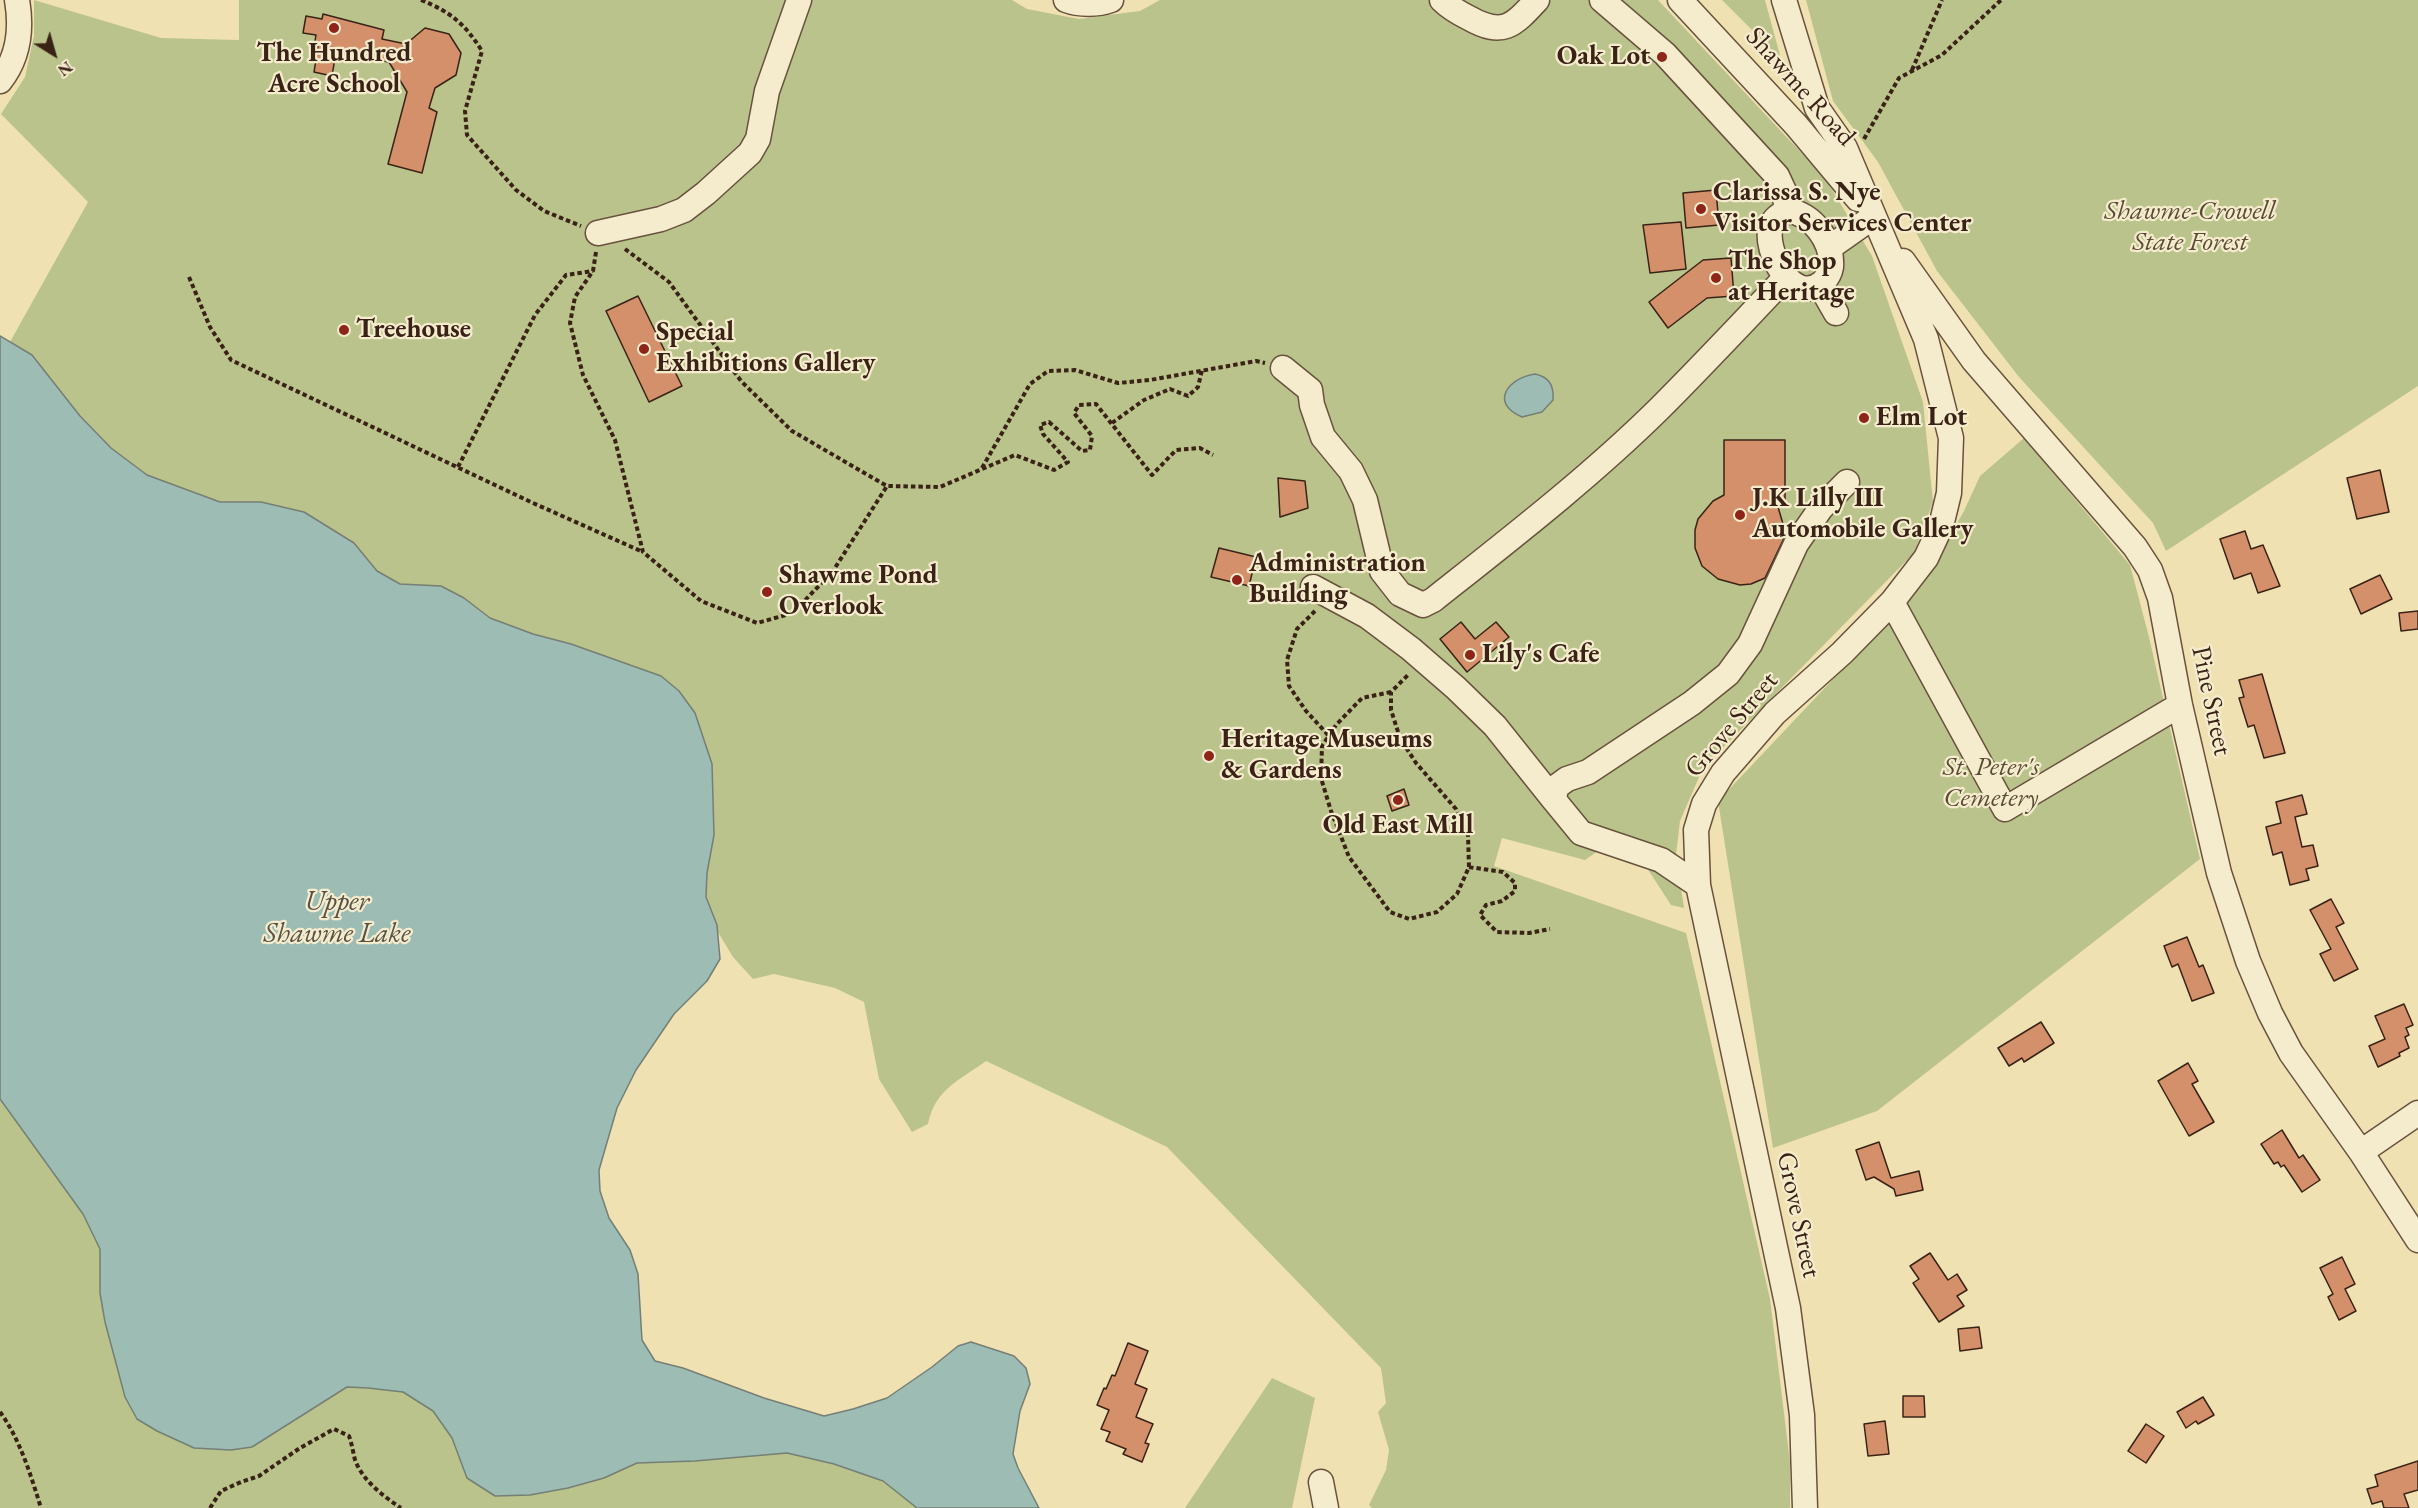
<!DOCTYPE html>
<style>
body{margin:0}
#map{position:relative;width:2418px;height:1508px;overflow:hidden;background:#f0e1b3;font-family:"EB Garamond",serif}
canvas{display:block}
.north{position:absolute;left:24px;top:24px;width:60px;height:60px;-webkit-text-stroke:4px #f5ecce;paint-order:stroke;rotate:143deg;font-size:16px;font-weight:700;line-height:24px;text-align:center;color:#3a2316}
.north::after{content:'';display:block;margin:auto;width:21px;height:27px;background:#3a2316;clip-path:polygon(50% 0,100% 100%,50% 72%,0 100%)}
</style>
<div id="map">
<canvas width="2418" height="1508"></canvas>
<div class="north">N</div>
</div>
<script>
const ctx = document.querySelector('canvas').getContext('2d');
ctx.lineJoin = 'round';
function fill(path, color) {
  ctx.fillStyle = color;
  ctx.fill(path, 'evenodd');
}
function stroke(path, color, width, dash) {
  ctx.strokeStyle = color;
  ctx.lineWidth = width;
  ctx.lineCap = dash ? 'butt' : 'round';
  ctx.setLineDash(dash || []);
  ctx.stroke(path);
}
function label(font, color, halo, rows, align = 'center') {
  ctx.font = font + ' "EB Garamond",serif';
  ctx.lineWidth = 4.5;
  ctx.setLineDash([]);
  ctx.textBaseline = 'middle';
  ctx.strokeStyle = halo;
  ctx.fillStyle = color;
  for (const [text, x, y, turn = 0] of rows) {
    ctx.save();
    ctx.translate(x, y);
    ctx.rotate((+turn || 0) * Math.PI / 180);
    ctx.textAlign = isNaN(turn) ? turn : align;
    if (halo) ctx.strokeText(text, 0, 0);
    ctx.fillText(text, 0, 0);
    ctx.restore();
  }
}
const green = new Path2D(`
 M34 0 161 38 239 40V0H1012L1027 9 1079 19 1140 11 1160 0H1658L1825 178 1872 256 1923 402 1933 502 1914 553 1703 768 1680 821 1676 855 1684 908 1671 905 1645 865 1598 851 1585 860 1502 838 1494 866 1686 933 1770 1299 1790 1462V1508H1372L1369 1505 1386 1470 1389 1450 1378 1412 1386 1403 1381 1368 1167 1147 986 1061C960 1080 935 1089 928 1124L912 1132 879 1079 864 1002 835 988 774 974 753 979 733 957 704 909 636 666 606 658 571 644 533 634 490 618 464 598 441 586 400 584 377 571 354 543 304 512 261 502H220L147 475 111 448 80 416 32 355 10 342 88 202 1 114 25 77 34 36Z
 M1722 0H1765L1781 59Z
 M1806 0H2418V386L2166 551 2153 523 2019 377 1937 271 1878 162 1833 101Z
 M2024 438 2130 565 2149 637 2200 859 1877 1111 1773 1148 1718 801 1922 585 1964 511 1980 476Z
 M0 1099 83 1214 100 1249V1293L105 1322 157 1431 194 1448 231 1450 279 1431 347 1386 403 1392 433 1411 452 1438 467 1478 495 1496 530 1495 568 1488 604 1478 637 1463 695 1461 787 1453 834 1464 883 1481 917 1508H0Z
 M1272 1378 1315 1398 1292 1508H1185Z`);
const water = new Path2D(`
 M0 336 32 355 80 416 111 448 147 475 220 502H261L304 512 354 543 377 571 400 584 441 586 464 598 490 618 533 634 571 644 661 676 679 691 695 713 712 764 714 835 707 873 706 897 717 925 720 959 707 981 674 1014 636 1070 617 1108 599 1170 600 1191 609 1218 630 1250 638 1274 642 1340 655 1361 683 1368 764 1398 824 1416 853 1409 887 1398 932 1367 958 1346 971 1342 1014 1356 1026 1368 1030 1384 1020 1411 1013 1454 1018 1468 1039 1508H917L883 1481 834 1464 787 1453 695 1461 637 1463 604 1478 568 1488 530 1495 495 1496 467 1478 452 1438 433 1411 403 1392 368 1388 347 1387 252 1447 231 1450 194 1448 157 1431 137 1419 125 1397 105 1322 100 1293V1249L83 1214 0 1099Z
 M1535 374C1549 377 1554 385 1553 400L1542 412 1522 417C1489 403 1508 378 1535 374Z`);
const building = new Path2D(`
 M323 14 384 30 382 39 406 44 425 28 449 34 461 53 456 75 435 88 429 108 437 112 422 173 388 164 407 92 389 62 336 52 332 76 314 72 318 47H314L316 35 303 33 306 16 322 19Z
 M1716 190 1719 225 1686 228 1683 193Z
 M1681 222 1686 269 1650 273 1643 225Z
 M1731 258 1734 296 1707 298 1668 328 1649 302 1703 260Z
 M638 296 682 386 649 402 606 311Z
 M1724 440H1785V507H1778L1786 534 1765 578 1751 584 1740 585 1718 579 1702 566 1695 548V530L1698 519 1713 501 1724 495Z
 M2380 470 2389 512 2357 519 2347 478Z
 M1278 478 1305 481 1308 508 1280 517Z
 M2245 531 2251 549 2263 545 2280 586 2258 593 2251 573 2234 579 2220 539Z
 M1219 548 1256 557 1249 586 1211 577Z
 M2380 575 2392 599 2361 614 2350 589Z
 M2418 611V629L2401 631 2399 613Z
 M1461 622 1475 639 1496 622 1509 637 1467 672 1440 639Z
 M2262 674 2285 753 2264 758 2254 725 2248 727 2239 698 2244 697 2239 680Z
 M1404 789 1409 805 1392 811 1387 796Z
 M2302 795 2307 814 2295 817 2302 847 2313 845 2318 866 2306 869 2309 880 2290 885 2282 852 2273 855 2266 827 2281 823 2276 802Z
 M2331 899 2344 923 2336 927 2358 969 2334 981 2320 954 2331 949 2310 910Z
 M2187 937 2199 967 2203 965 2214 993 2192 1001 2178 964 2172 967 2164 946Z
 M2404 1004 2413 1025 2406 1028 2409 1035 2405 1037 2409 1048 2399 1053 2400 1056 2378 1067 2369 1046 2385 1039 2375 1016Z
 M2041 1022 2054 1043 2024 1062 2022 1058 2009 1066 1998 1048Z
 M2188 1063 2198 1081 2192 1084 2214 1122 2189 1136 2158 1081Z
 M2282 1130 2299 1158 2303 1155 2320 1180 2302 1192 2284 1165 2281 1167 2278 1162 2274 1164 2261 1144Z
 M1879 1142 1891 1178 1919 1171 1923 1190 1896 1196 1894 1189 1874 1177 1866 1180 1856 1150Z
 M1930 1253 1948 1280 1957 1274 1967 1290 1957 1296 1964 1306 1939 1322 1913 1283 1919 1279 1910 1266Z
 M2342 1257 2355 1284 2345 1289 2356 1311 2339 1320 2328 1297 2333 1294 2320 1268Z
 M1979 1327 1982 1348 1960 1351 1958 1329Z
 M1128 1343 1148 1351 1135 1384 1147 1389 1136 1417 1153 1424 1145 1443 1149 1444 1142 1462 1123 1454 1126 1449 1106 1441 1110 1432 1101 1429 1109 1410 1097 1405 1104 1388 1106 1389 1112 1375 1115 1376Z
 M1903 1396H1924L1925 1417H1903Z
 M2203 1397 2214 1415 2198 1424 2196 1421 2186 1428 2177 1412Z
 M1885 1421 1889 1454 1868 1456 1864 1424Z
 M2146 1424 2164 1436 2146 1463 2128 1451Z
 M2418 1461V1490L2404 1494 2409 1508H2384L2382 1501 2372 1504 2367 1489 2378 1486 2375 1475Z`);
const path = new Path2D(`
 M421 0C451 12 465 24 482 51L465 111 467 135 516 190 544 211 581 226
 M1912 70 1942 0
 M1864 139 1899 78 1942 55 2001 0
 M625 249 669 282 741 381 792 431 887 486 940 487 1015 455 1054 470 1068 462 1043 434 1040 425 1049 422 1082 451 1090 450 1092 436 1074 413 1079 405 1096 404 1152 475 1176 450 1200 448 1213 455
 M596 252 593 271 575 297 570 323 583 375 615 440 643 552 701 601 757 623 793 613 833 571 887 486
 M189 277 210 327 231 360 533 503 643 552
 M1112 423 1144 400 1170 389 1188 396 1198 387 1202 370
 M458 467 535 315 566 275 593 271
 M982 468 1030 384 1048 371 1075 370 1118 383 1150 380 1256 361 1265 363
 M1315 611 1297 629 1287 660 1289 686 1306 711 1329 736
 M1391 692 1362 698 1336 725 1322 746 1321 778 1331 811 1349 857 1390 912 1409 919 1437 912 1457 894 1469 867 1468 835 1456 809 1416 763 1400 738 1391 710V692L1409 674
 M1469 867 1503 872 1515 883V891L1502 901 1486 905 1480 915 1497 932 1529 933 1550 929
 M0 1412C20 1439 31 1476 41 1508
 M210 1508 221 1491 241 1482 259 1476 300 1448 334 1429 349 1436C352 1444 353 1452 355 1460 363 1481 383 1496 401 1508`);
const minor = new Path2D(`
 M1066 0C1079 5 1098 5 1111 0
 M1442 0C1450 8 1459 13 1469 18 1503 37 1513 26 1537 0
 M1602 0 1665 54 1777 176 1784 191 1787 211
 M1680 0 1796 125 1858 199
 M1784 0 1817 108 1845 148 1926 339 1951 438 1949 493 1941 526 1926 558 1892 602 1842 653 1775 713 1723 773 1704 804 1696 830 1698 885 1788 1308 1802 1415 1805 1508
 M0 81C19 57 22 29 17 0
 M1787 211C1812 212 1833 242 1831 267 1830 273 1827 278 1823 282 1793 308 1763 250 1771 226 1774 218 1780 215 1787 211Z
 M598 233 661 219 684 210 706 193 750 153 758 139 767 91 799 0
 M1829 248 1873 217
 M1903 261 1974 361 2135 547 2150 570 2160 598 2180 705 2219 873 2248 961 2270 1013 2291 1053 2361 1152 2418 1240
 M1820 285 1836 313
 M1283 368 1310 390 1312 405 1323 437 1351 471 1365 500 1382 571 1400 594 1423 605 1433 600C1510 539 1589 478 1659 409 1702 366 1744 321 1786 277
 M1313 587 1367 616 1411 649 1456 688 1495 726 1554 800
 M1892 602 2005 809 2180 705
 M1698 885 1661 860 1581 833 1554 800 1556 787 1567 779 1588 772 1692 703 1728 674 1750 644 1796 544 1821 508 1847 482
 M2361 1152 2418 1113
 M1321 1482 1326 1508`);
const markers = [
 [334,28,6,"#8f2418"],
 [1662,57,6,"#8f2418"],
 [1701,209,6,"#8f2418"],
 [1716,278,6,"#8f2418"],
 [344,330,6,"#8f2418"],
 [644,349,6,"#8f2418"],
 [1864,418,6,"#8f2418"],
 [1740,515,6,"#8f2418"],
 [1237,580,6,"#8f2418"],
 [767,592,6,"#8f2418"],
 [1470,655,6,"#8f2418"],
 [1209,756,6,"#8f2418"],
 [1398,800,6,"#8f2418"]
];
const poiNames = [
 ["The Hundred",334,54,"center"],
 ["Acre School",334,85,"center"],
 ["Oak Lot",1650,57,"right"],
 ["Clarissa S. Nye",1713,193],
 ["Visitor Services Center",1713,224],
 ["The Shop",1728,262],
 ["at Heritage",1728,293],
 ["Treehouse",356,330],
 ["Special",656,333],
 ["Exhibitions Gallery",656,364],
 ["Elm Lot",1876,418],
 ["J.K Lilly III",1752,499],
 ["Automobile Gallery",1752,530],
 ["Administration",1249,564],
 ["Building",1249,595],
 ["Shawme Pond",779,576],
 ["Overlook",779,607],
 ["Lily's Cafe",1482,655],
 ["Heritage Museums",1221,740],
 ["& Gardens",1221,771],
 ["Old East Mill",1398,826,"center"]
];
const streetNames = [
 ["Shawme Road",1800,87,48],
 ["Pine Street",2211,701,78],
 ["Grove Street",1732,725,-50],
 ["Grove Street",1798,1215,78]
];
const parkNames = [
 ["Shawme-Crowell",2190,212],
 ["State Forest",2190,243],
 ["St. Peter's",1991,768],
 ["Cemetery",1991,799]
];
const waterNames = [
 ["Upper",337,902],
 ["Shawme Lake",337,934]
];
fill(green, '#bac38c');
fill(water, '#9cbcb4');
stroke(water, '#757f75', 1.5);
fill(building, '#d4906a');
stroke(building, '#3a2316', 1.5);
stroke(minor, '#68523d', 27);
stroke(path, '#3a2316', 4, [4.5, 3]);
stroke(minor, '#f5ecce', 24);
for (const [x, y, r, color] of markers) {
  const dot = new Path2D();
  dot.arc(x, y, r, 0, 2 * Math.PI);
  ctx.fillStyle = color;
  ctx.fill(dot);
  stroke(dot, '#f5ecce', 2);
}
label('bold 27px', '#3a2316', '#f5ecce', poiNames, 'left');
label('27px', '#3a2316', '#f5ecce', streetNames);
label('italic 27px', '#5a4b34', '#f5ecce', parkNames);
label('italic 28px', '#575145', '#f5ecce', waterNames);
</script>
